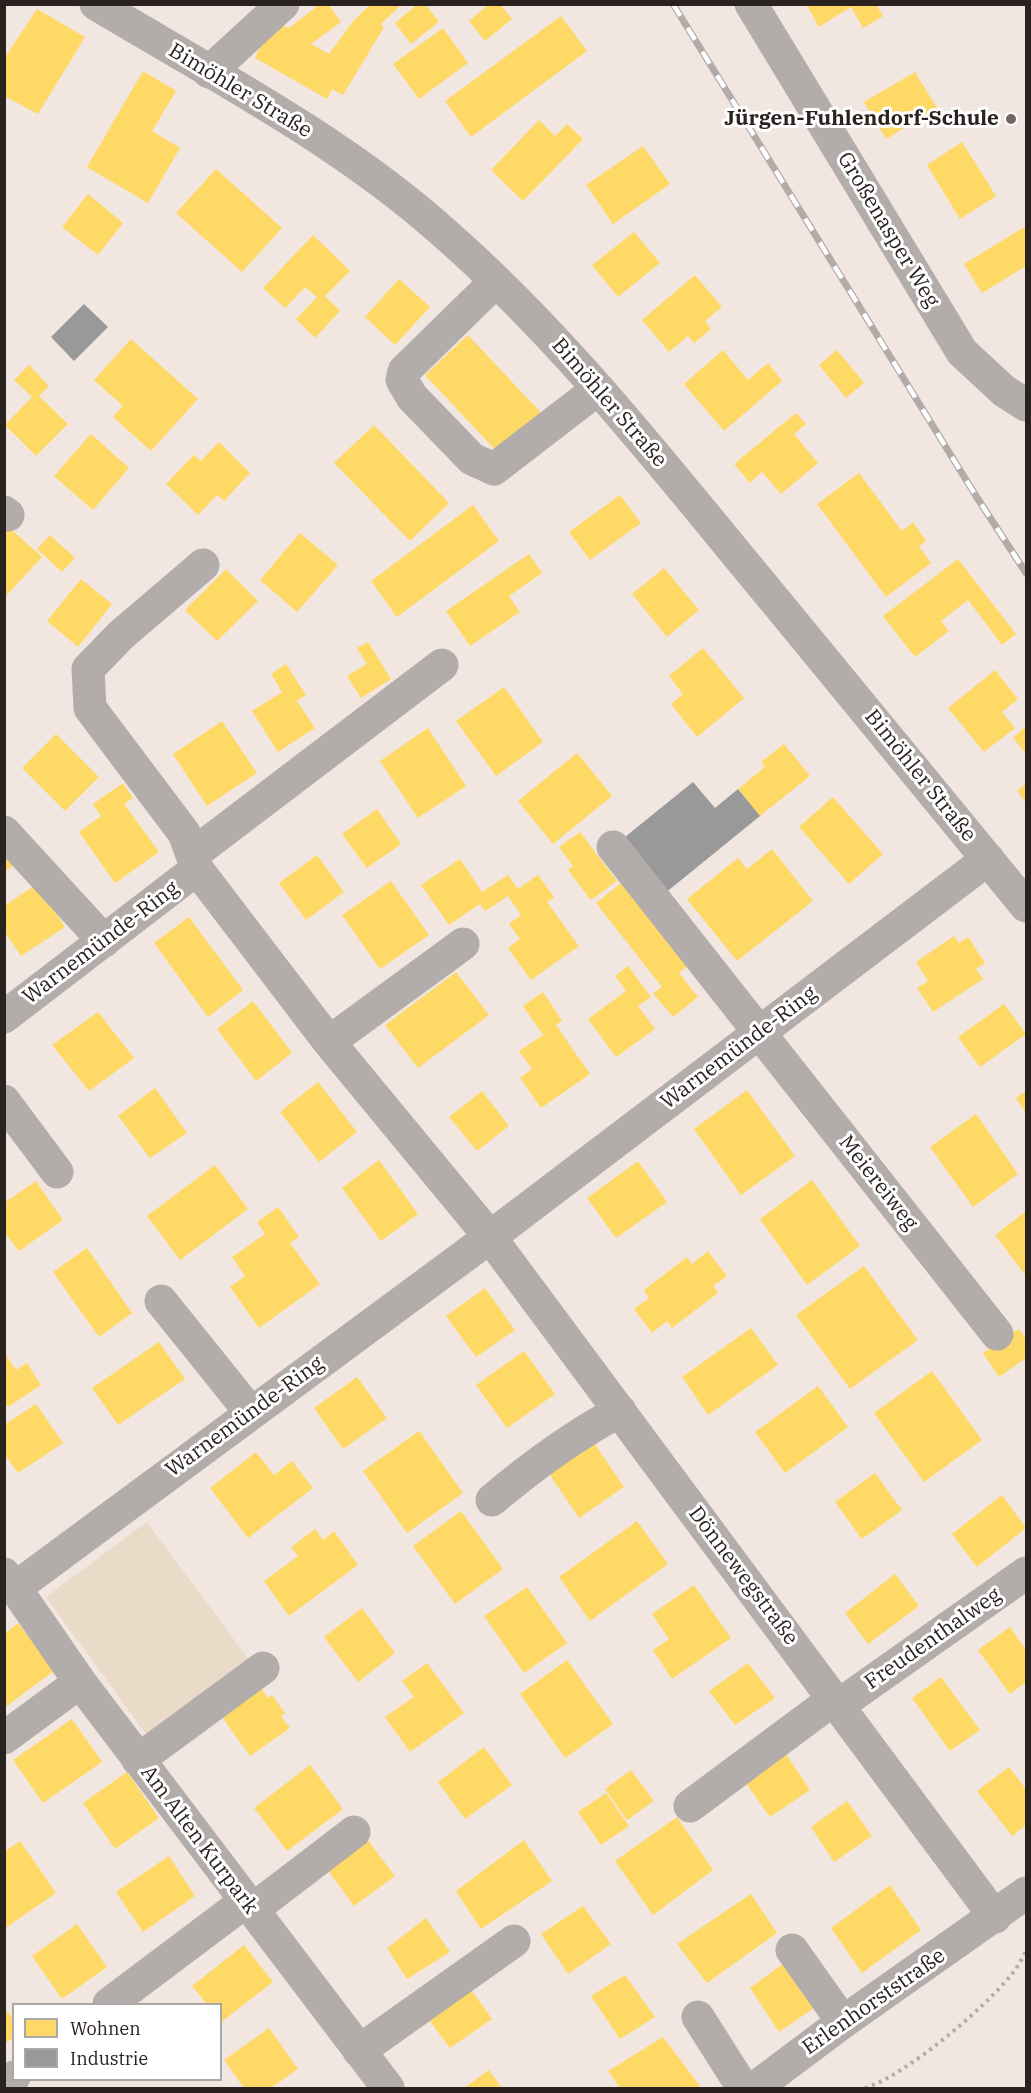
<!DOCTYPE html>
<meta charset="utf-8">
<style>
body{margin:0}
#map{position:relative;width:1031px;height:2093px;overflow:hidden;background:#f2e6e1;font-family:"IBM Plex Serif",serif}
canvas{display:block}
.frame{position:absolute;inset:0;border:6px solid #2a221f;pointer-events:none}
.legend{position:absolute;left:12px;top:2003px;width:210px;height:78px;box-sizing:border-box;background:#fff;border:2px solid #aaa7a5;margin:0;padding:8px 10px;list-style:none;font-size:18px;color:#2a221f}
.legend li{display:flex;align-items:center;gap:12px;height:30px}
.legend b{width:30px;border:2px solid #aaa7a5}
</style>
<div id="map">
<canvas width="1031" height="2093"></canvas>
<div class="frame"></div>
<ul class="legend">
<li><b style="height:16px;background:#ffd966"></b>Wohnen</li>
<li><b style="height:16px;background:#999"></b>Industrie</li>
</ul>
</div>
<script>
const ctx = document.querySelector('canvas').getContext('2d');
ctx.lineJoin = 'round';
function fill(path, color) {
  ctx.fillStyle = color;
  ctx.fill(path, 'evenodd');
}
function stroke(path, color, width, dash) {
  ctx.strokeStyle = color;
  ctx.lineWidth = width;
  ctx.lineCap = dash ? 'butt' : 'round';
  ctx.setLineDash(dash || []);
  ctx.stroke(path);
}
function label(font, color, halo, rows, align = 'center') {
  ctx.font = font + ' "IBM Plex Serif",serif';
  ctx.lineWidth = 6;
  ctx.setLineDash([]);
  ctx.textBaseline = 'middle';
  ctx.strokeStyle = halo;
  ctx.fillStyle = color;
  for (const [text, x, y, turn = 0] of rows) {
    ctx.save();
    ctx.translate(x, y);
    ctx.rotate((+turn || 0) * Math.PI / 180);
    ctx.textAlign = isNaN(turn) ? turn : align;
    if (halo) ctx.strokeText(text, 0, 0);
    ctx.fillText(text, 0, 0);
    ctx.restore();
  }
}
const green = new Path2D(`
 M147 1522 252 1664 151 1741 46 1597Z`);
const homes = new Path2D(`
 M320 4H328L341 22 311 44 329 54 354 20 371 4H397L399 7 381 24 384 27 343 95 332 89 327 99 255 58 272 22 289 28Z
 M418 4H425L439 22 411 44 395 23Z
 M489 4H500L512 19 485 41 469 21Z
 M806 4H876L883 16 863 28 851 7 819 27Z
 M37 9 85 37 38 114 4 96V59Z
 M561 16 587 51 471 137 445 101Z
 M443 28 468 63 419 99 393 64Z
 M143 71 176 91 152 131 180 148 148 203 87 167Z
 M915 72 937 108 886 139 864 102Z
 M539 120 555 136 567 124 583 139 523 201 491 170Z
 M962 142 996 196 960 219 927 165Z
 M643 146 670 184 613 224 586 185Z
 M216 169 282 228 242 272 176 213Z
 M88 194 123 223 98 255 62 227Z
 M1026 226V266L982 293 964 264Z
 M634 232 660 263 618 297 592 265Z
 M313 235 350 271 325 296 340 311 315 338 296 319 317 297 305 287 285 308 263 288Z
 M695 275 722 307 705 321 711 329 694 343 688 336 669 352 642 320Z
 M399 279 430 307 395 345 365 317Z
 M468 335 544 416 501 456 425 375Z
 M131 339 198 399 151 451 113 417 123 406 94 380Z
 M723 350 748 380 768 363 782 381 724 431 684 384Z
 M837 350 864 383 846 398 819 365Z
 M29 365 49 386 39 396 68 424 36 456 5 425 32 397 14 380Z
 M796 413 806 424 794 434 818 463 781 494 762 472 750 483 734 464Z
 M374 425 449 503 410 541 334 463Z
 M91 434 129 468 93 510 54 476Z
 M219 442 250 473 224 501 217 495 198 515 166 484 194 455 201 461Z
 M859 473 902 531 913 522 926 541 919 546 931 563 886 597 817 504Z
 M620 495 641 523 590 560 569 532Z
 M473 505 499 541 397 617 371 581Z
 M4 523 42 557 4 598Z
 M300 533 338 565 297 612 260 580Z
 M50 535 75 558 62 572 37 549Z
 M529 554 542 573 509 596 520 612 470 646 446 611Z
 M958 559 1016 634 1002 645 968 600 941 621 949 631 915 657 883 616Z
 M664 568 699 610 667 637 632 594Z
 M226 569 258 601 217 641 185 610Z
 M81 579 112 604 78 647 47 621Z
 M368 642 391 679 361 698 347 676 367 664 357 648Z
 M703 648 744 698 697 737 671 704 683 694 669 676Z
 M286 664 306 695 297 701 315 728 278 752 252 711 282 692 271 674Z
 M995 670 1018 699 1002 712 1015 728 984 752 948 708Z
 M504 687 543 742 496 776 456 721Z
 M222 721 257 773 207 806 173 754Z
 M1026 726V754L1013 738Z
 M428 728 466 786 418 818 380 761Z
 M56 734 99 777 65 811 22 768Z
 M784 744 810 776 760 816 738 789 765 767 761 762Z
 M577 753 612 796 553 844 518 801Z
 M123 783 133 798 124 804 159 852 115 883 79 832 101 816 93 804Z
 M1026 783V803L1017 791Z
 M833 797 883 854 849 884 799 827Z
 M377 809 401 844 367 868 342 834Z
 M580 832 617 881 591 900 568 870 573 866 559 847Z
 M772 849 813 901 737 961 687 899 738 858 747 869Z
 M4 853 14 865 4 872Z
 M317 855 344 892 306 920 279 883Z
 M460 859 482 892 508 875 518 889 538 875 554 897 547 902 579 946 531 980 508 948 520 939 509 924 521 915 508 896 485 911 480 904 449 925 421 885Z
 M631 875 696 959 679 973 698 997 673 1017 653 993 662 987 596 903Z
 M391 881 429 935 380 969 342 915Z
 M37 884 65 927 21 956 4 931V906Z
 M189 917 243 990 208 1017 154 943Z
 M954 936 959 943 968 937 985 963 976 969 983 979 933 1012 917 988 928 981 916 962Z
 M628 966 651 997 638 1006 655 1029 616 1057 588 1019 626 991 615 976Z
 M456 972 489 1015 418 1068 385 1025Z
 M543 992 562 1021 556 1025 590 1074 541 1108 520 1078 532 1069 519 1051 543 1035 523 1006Z
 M253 1001 292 1053 256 1081 217 1029Z
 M1004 1004 1026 1034 980 1067 958 1037Z
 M98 1012 134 1058 89 1091 52 1045Z
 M318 1082 357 1132 319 1162 280 1112Z
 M155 1088 187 1133 150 1158 118 1116Z
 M747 1090 795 1156 741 1195 694 1129Z
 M482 1091 509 1126 477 1151 449 1117Z
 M1026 1091V1113L1016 1098Z
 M976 1114 1018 1174 973 1207 930 1147Z
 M379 1160 418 1214 381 1241 342 1188Z
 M638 1161 667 1202 616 1238 587 1198Z
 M215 1165 248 1209 180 1260 147 1216Z
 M812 1180 860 1246 807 1285 760 1219Z
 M36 1181 63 1220 19 1251 4 1232V1203Z
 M278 1207 299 1237 290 1243 320 1284 259 1328 230 1287 245 1276 232 1257 265 1234 257 1222Z
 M1026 1211V1276L995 1235Z
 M87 1248 132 1313 99 1337 53 1272Z
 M708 1251 727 1276 713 1286 718 1293 672 1328 667 1321 652 1333 634 1309 649 1298 644 1290 687 1257 692 1264Z
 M864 1266 918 1340 850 1389 796 1315Z
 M485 1288 515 1330 476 1357 446 1316Z
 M751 1328 778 1365 708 1415 682 1377Z
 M1019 1329 1026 1339V1358L999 1377 983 1353Z
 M159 1342 185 1379 118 1425 92 1388Z
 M524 1351 555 1394 507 1428 476 1385Z
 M4 1352 16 1370 27 1363 41 1385 8 1407 4 1402Z
 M932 1371 982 1440 924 1482 874 1413Z
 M357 1377 387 1418 343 1449 314 1408Z
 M818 1386 848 1427 785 1473 755 1432Z
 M36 1404 63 1443 18 1473 4 1453V1425Z
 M419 1431 463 1493 407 1533 363 1471Z
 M590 1437 624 1487 579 1518 545 1468Z
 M256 1452 274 1475 292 1461 313 1488 248 1538 210 1488Z
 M875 1473 902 1510 862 1539 835 1502Z
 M1002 1495 1026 1528 977 1567 952 1534Z
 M461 1511 503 1569 455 1604 413 1546Z
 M637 1521 668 1564 590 1621 559 1577Z
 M315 1529 323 1540 334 1531 358 1565 289 1616 264 1581 298 1556 291 1547Z
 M895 1574 919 1606 868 1644 845 1613Z
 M694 1585 731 1638 672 1679 653 1650 669 1639 652 1614Z
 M527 1587 567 1643 524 1673 484 1616Z
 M362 1608 395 1653 358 1682 324 1637Z
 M18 1623 54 1671 4 1708V1634Z
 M1010 1627 1026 1650V1682L1010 1694 978 1650Z
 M567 1660 613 1724 565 1758 520 1694Z
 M427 1663 464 1713 410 1752 385 1717 414 1697 402 1681Z
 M748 1663 775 1698 735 1725 709 1691Z
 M941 1677 980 1730 950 1751 912 1698Z
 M261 1688 268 1698 272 1695 285 1713 281 1716 290 1728 250 1756 222 1717Z
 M72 1719 102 1762 43 1803 13 1760Z
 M484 1747 512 1785 465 1819 438 1782Z
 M786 1754 810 1790 770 1817 746 1783Z
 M310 1765 343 1809 287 1851 254 1808Z
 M1009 1767 1026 1789V1825L1012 1836 977 1791Z
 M631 1770 654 1801 627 1820 605 1789Z
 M127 1772 159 1818 115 1849 83 1803Z
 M606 1793 629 1826 601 1845 578 1812Z
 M847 1801 872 1836 834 1862 811 1827Z
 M677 1817 713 1870 653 1915 615 1861Z
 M364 1835 395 1876 354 1906 324 1865Z
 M524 1840 552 1881 481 1929 456 1891Z
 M20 1841 56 1893 4 1929V1852Z
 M169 1856 195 1896 143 1932 116 1892Z
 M890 1885 921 1930 862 1973 831 1928Z
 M751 1894 777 1933 707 1983 677 1944Z
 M583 1906 611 1944 568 1974 541 1934Z
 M426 1918 450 1952 407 1979 387 1948Z
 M77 1924 107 1967 62 1999 32 1956Z
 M244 1945 273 1982 220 2023V2004H207L192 1986Z
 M784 1963 814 2008 779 2032 750 1988Z
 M625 1975 655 2017 620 2039 591 1996Z
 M469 1987 492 2019 450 2048 427 2017Z
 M4 2008 14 2020V2037L4 2044Z
 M269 2028 298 2069 271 2088H244L224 2060Z
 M663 2037 700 2086 697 2088H620L608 2071Z
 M489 2070 502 2088H464Z`);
const industry = new Path2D(`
 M84 304 108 327 74 361 51 337Z
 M693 782 715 808 738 789 760 816 664 894 620 841Z`);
const path = new Path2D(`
 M865 2088C905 2076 985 2008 1011 1975 1017 1968 1022 1959 1026 1951`);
const minor = new Path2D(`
 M96 4C213 74 341 141 442 231 551 326 642 439 734 551 832 669 929 788 1026 906
 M751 4 962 352 1004 391 1026 405
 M209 72 283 4
 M496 281 404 371 402 380 412 397 472 459 494 469 598 389
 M4 512 8 515
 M203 565 121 635 88 669 90 708 184 833 197 869 329 1042 490 1237 995 1917
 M4 832 104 941
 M613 847 997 1334
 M192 855 442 665
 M4 1017 197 869
 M329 1042 463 944
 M4 1101 57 1172
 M161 1301 251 1413
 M492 1500C531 1467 575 1435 620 1411
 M4 1574 15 1588 490 1237 988 859
 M15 1588 80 1682 388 2088
 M839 1705 1026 1573
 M4 1738 80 1682
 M138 1760 263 1668
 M690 1806 834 1699
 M252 1910 354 1832
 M792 1950 843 2022
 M109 2004 246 1901
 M698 2017 743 2088
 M359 2051 514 1941
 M4 2084 14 2077
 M755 2088 843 2022 1026 1893`);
const rail = new Path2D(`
 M673 4 976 496 1026 573`);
const markers = [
 [1011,119,6,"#706763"]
];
const streetNames = [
 ["Bimöhler Straße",240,91,31],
 ["Großenasper Weg",888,230,59],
 ["Bimöhler Straße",609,403,49],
 ["Bimöhler Straße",920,776,51],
 ["Warnemünde-Ring",101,943,-37],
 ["Warnemünde-Ring",739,1048,-37],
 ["Meiereiweg",878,1183,52],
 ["Warnemünde-Ring",245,1417,-36],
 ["Dönnewegstraße",743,1576,53],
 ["Freudenthalweg",933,1639,-35],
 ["Am Alten Kurpark",199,1840,53],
 ["Erlenhorststraße",874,2002,-35]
];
const poiNames = [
 ["Jürgen-Fuhlendorf-Schule",999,119]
];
fill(green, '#e9dbc8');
fill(homes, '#ffd966');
fill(industry, '#999');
stroke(path, '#b1acaa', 4, [3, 4.5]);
stroke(minor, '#b2adaa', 33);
stroke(rail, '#b2aba8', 7);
stroke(rail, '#fff', 4.5, [14]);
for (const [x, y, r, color] of markers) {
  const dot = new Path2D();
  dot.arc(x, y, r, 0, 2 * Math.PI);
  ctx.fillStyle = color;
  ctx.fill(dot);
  stroke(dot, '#fff', 2);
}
label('21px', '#2a221f', '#fff', streetNames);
label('bold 21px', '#2a221f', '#fff', poiNames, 'right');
</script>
